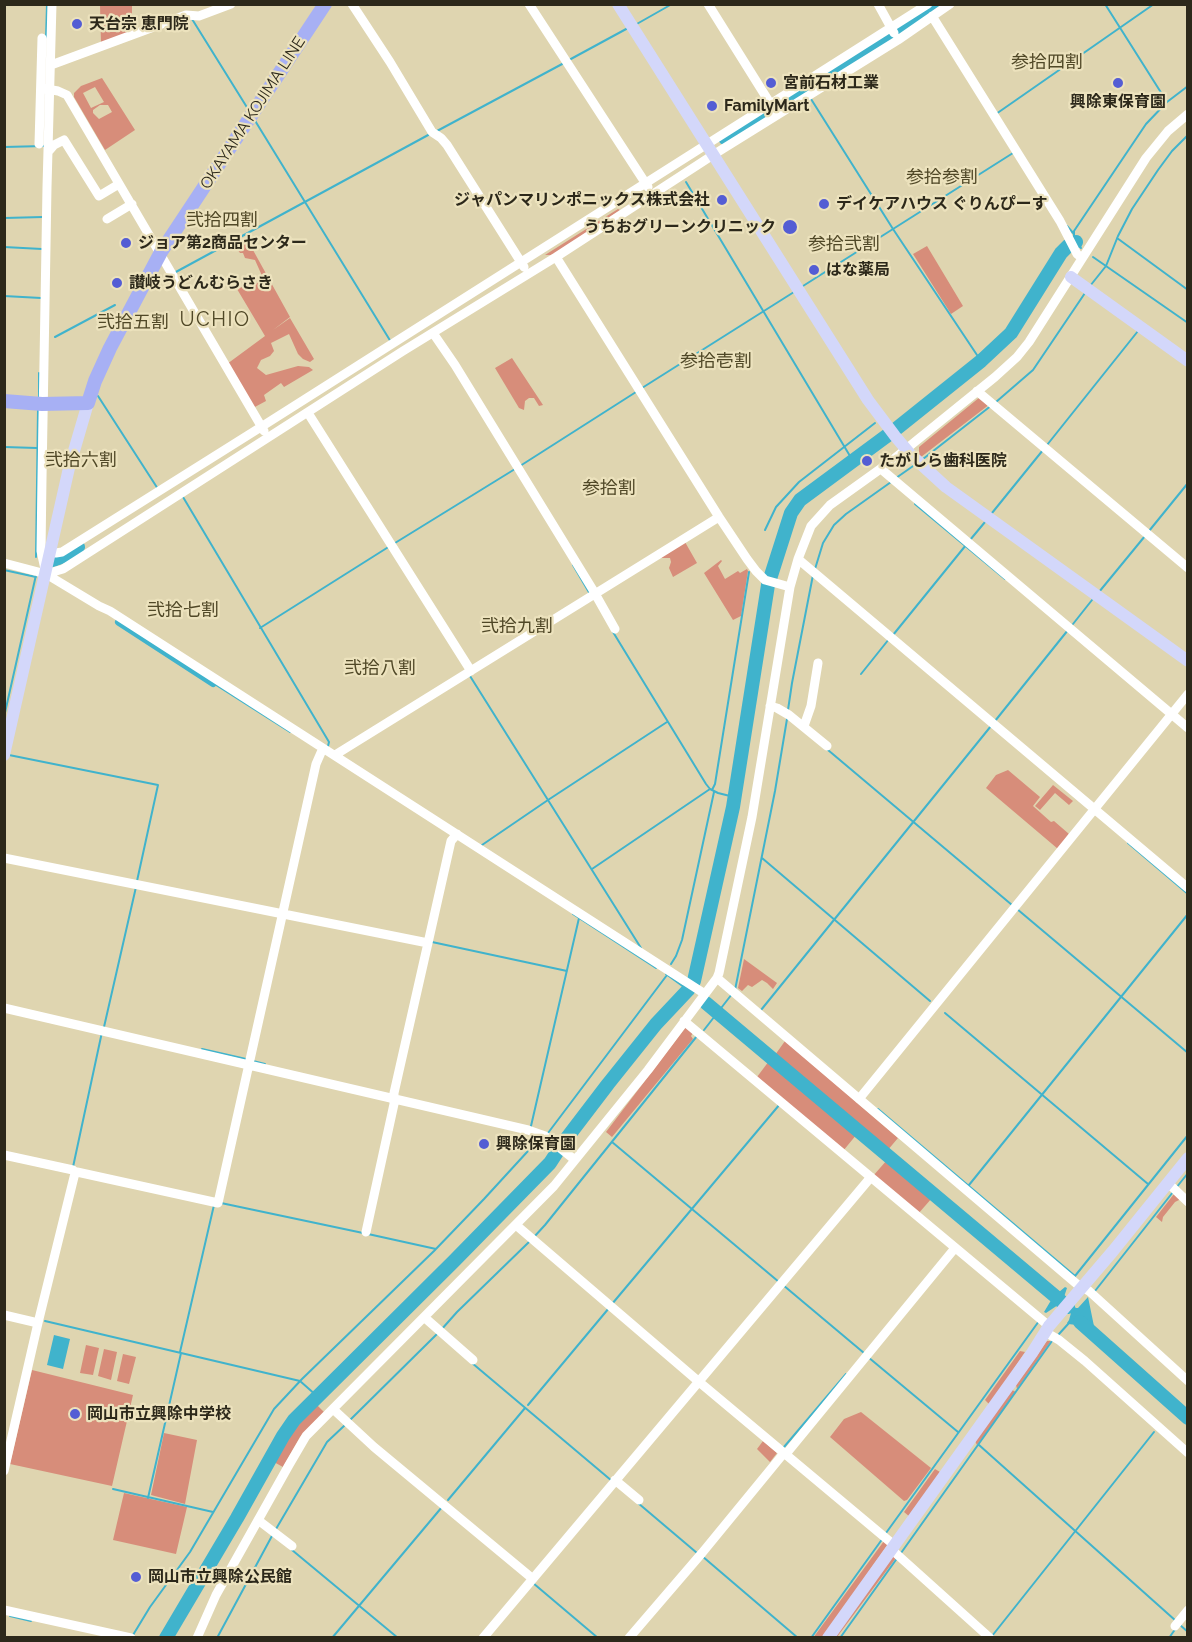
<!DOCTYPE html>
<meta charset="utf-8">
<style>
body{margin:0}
#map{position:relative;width:1192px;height:1642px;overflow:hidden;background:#dfd5b0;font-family:Raleway,sans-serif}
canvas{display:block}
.frame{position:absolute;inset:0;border:6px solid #2c281a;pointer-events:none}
</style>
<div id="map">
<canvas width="1192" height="1642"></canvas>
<div class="frame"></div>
</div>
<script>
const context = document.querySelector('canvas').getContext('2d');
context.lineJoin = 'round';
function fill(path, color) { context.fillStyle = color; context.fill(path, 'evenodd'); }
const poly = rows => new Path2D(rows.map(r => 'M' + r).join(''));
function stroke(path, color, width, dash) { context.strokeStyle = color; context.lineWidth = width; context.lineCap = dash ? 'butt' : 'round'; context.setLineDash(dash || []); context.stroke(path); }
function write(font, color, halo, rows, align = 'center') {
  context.font = font + ' Raleway,"Noto Sans JP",sans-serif'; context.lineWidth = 4.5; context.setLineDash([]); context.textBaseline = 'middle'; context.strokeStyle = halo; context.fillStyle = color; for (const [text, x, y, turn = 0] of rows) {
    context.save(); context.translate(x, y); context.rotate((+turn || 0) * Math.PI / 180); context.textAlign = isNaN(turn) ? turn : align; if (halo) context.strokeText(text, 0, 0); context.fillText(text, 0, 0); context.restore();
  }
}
const green = poly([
 [100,5,132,5,132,32,101,44],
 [102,78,135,130,105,150,74,97,74,93,81,86],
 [95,87,104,102,91,108,83,93],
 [100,105,108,105,112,112,99,119,93,113,93,110],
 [618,209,620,210,565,248,551,255,545,255],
 [248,241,290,317,273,330,290,318,314,359,310,362,303,359,298,354,289,334,271,343,274,351,270,356,261,360,257,368,266,375,298,366,309,367,313,370,284,387,281,383,264,395,266,401,253,408,227,364,265,336,237,289,254,282,257,283,263,278,255,260,245,258,243,253,240,253,236,247],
 [927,246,963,306,951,314,913,254],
 [512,358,543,405,539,406,534,398,529,398,525,401,524,410,519,408,495,368],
 [980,397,990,404,921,457,919,456,919,447],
 [685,542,697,563,673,577,669,568,671,562,670,558,662,558,661,557],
 [721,560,722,561,718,566,725,579,738,571,740,573,747,569,748,571,741,616,733,620,704,573],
 [1008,770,1040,797,1033,806,1051,822,1054,821,1069,834,1058,849,986,788,996,775],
 [1053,785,1073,801,1069,805,1055,793,1040,810,1035,806],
 [744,959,777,983,773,989,767,983,762,980,752,987,748,985,742,991,738,988],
 [686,1027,693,1033,691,1036,693,1039,612,1137,606,1132],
 [785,1041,898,1138,887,1151,775,1055],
 [769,1061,857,1134,843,1151,757,1077],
 [887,1160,932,1198,918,1214,873,1176],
 [1174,1194,1181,1199,1175,1202,1163,1217,1162,1222,1156,1217],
 [1047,1341,1051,1341,1017,1389,1016,1385],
 [86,1345,99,1348,93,1375,80,1373],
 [104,1349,117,1352,111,1380,98,1376],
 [1020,1351,1025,1352,990,1405,985,1400],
 [123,1354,136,1357,129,1384,117,1381],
 [32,1370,133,1395,112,1486,10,1464],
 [1012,1390,1016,1392,977,1445,975,1441],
 [315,1403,324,1412,300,1437,283,1467,272,1461,288,1434],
 [861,1412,931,1468,907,1500,904,1501,830,1437,844,1419],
 [164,1433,197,1440,185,1504,151,1495],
 [763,1441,777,1453,770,1462,757,1449],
 [935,1469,940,1472,910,1517,904,1512],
 [124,1493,187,1507,176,1554,113,1540],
 [884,1541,888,1544,823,1637,813,1638],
 [892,1556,896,1558,837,1637,832,1638]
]);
const water = poly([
 [1065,1287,1067,1288,1064,1297,1076,1308,1078,1308,1088,1297,1095,1331,1091,1336,1077,1325,1068,1324,1067,1323,1069,1320,1071,1313,1058,1305,1046,1313,1044,1312,1056,1292,1059,1292],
 [54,1335,70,1339,63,1369,47,1365]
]);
const stream = poly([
 [1105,4,1167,102],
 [930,9,931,11],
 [192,19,248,109],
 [635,25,672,4],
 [46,38,47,4],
 [569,60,628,28],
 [804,88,805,90],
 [811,99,893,229,981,361],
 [996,114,1154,4],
 [254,119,391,342],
 [437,131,564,63],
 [4,147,44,146],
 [686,182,853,461],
 [4,218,43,217],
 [1067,226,1074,234],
 [1117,238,1188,290],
 [4,247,42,249],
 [1081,248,1074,237,1074,231,1146,124,1167,102,1188,86],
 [1093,257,1188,323],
 [174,273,430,134],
 [803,286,1013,153],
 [1090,286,1106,266,1118,236,1132,209,1158,170,1172,151,1188,135],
 [4,296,41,298],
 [55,337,115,305],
 [642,388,794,292],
 [98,396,158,489],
 [39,398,39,373],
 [996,402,1033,370,1085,293],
 [1047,445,1138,331],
 [4,447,37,448],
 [923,459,992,405],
 [520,466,636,392],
 [896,478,916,464],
 [183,497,329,742,328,746],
 [915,504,1005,579],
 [992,513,1043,450],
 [765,530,776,507,799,482,875,423],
 [1149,531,1188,483],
 [970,540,985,522],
 [395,543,515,469],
 [36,557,38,409],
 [573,565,590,594],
 [815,569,823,543,834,525,846,514,891,482],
 [4,570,36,577],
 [1099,592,1145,536],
 [1073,624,1092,600],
 [260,628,390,546],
 [613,632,706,784,710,789,718,793,734,797],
 [893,635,966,545],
 [861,674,889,639],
 [470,676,641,948],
 [213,683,290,732],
 [788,710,792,683,813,575],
 [4,717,36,575],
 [995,721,1068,630],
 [828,750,1012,905],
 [9,755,158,785,137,881],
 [712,790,715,784,749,572],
 [1128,843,1188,894],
 [482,845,548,800,667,722],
 [762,858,930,1001],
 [592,869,710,789],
 [1017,909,1188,1053],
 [573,914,656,968],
 [432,942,567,971],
 [671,964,676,956,682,940,714,792],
 [666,974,688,990],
 [735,990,775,791,787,719],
 [761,1010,991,726],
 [945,1013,1148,1184],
 [104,1027,136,887],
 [704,1030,732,994],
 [202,1049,246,1059],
 [253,1061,265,1064],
 [878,1109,1075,1276],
 [531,1126,579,918],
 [548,1133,667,975],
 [553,1136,563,1143],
 [612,1142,779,1282],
 [73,1167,102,1032],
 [969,1185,1188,914],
 [1176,1188,1188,1173],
 [221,1203,363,1233,363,1231],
 [368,1234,436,1249],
 [534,1237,545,1225,697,1036],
 [1075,1276,1188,1135],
 [783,1285,864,1353],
 [1095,1291,1173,1192],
 [612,1304,780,1104],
 [45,1321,300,1381,317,1396],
 [441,1330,457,1312,530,1241],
 [1059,1334,1069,1323],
 [180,1352,214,1205],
 [868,1357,958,1432],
 [472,1363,612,1481],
 [528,1405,609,1308],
 [349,1421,437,1334],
 [979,1445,1176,1621],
 [784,1447,846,1374],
 [113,1489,213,1512],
 [148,1498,181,1353],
 [448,1500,525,1408],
 [638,1503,697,1553],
 [276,1529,327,1442,345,1425],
 [886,1533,1039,1321],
 [292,1550,398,1638],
 [901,1553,1052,1341],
 [702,1556,798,1638],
 [533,1583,598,1638],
 [10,1616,31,1621],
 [1180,1625,1188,1632],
 [133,1635,150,1607,190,1552,274,1409,302,1379,434,1251,484,1199,539,1139],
 [992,1636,1154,1432],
 [217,1638,273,1534],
 [332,1638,442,1507],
 [811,1638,883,1538],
 [840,1638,898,1557],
 [1169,1638,1176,1628]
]);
const canal = poly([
 [119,622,213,683]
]);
const river = poly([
 [725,138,937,4],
 [53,560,64,556,78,547],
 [706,1003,1068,1307],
 [1080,1322,1188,1418],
 [166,1638,237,1518,283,1436,294,1420,454,1261,550,1163,563,1143,608,1084,656,1024,688,990,694,981,733,807,768,585,791,513,800,500,896,429,981,361,1011,333,1061,253,1068,246,1076,242]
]);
const street = poly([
 [352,4,390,62,432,132,441,138,447,145,524,267],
 [529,4,648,187],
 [708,4,773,108],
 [878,4,894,33],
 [932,16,1060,221,1077,254,1082,258],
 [51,65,186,15,199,16,231,4],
 [41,88,58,91,67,95,264,431],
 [39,144,42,38],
 [48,152,54,145,64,140,99,196,119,184],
 [107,219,132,204],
 [556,257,719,517,747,559,756,571,765,580,790,587],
 [433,333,455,365,593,590,615,629],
 [977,391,1188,568],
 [308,413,471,671],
 [881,469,1188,728],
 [56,553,62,552,261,427,928,4],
 [798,559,1188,888],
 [4,563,46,574,99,606,110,611,705,994],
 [45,569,41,551,42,478,47,187,52,4],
 [46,574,63,569,403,351,556,257,713,155,898,40,950,4],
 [770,706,777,708,789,715,827,746],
 [804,726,811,706,818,663],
 [335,755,719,517],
 [4,858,428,943],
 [717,978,1078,1285,1089,1291,1188,1381],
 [4,1008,528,1130,545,1136,575,1160],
 [684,1021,1049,1326],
 [859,1099,1188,694],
 [4,1155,73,1170,75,1173,77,1172,218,1203,316,764,323,748],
 [1168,1183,1188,1202],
 [516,1225,698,1381,894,1545],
 [366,1232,394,1104,394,1093,428,943,451,841,457,834],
 [4,1315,38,1323,75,1173],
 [424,1317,473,1360],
 [1045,1332,1059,1340,1085,1361,1188,1453],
 [333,1409,374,1447,533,1579],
 [786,1454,955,1248],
 [4,1471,38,1323],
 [615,1480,639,1500],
 [258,1520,292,1546],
 [891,1549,990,1638],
 [4,1610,131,1638],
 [1175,1626,1188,1610],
 [197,1638,216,1595,289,1465,306,1436,554,1186,648,1070,717,978,719,973,752,817,790,587,798,559,811,526,830,505,890,462,995,377,1017,357,1029,342,1146,158,1168,131,1188,114],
 [483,1638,871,1177],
 [629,1638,702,1553,784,1453]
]);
const secondary = poly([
 [618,4,868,400,895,436,911,455,946,487,1188,661],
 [1071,277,1188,361],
 [4,755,69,468,88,403],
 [828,1638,1032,1353,1049,1326,1113,1251,1188,1158]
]);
const primary = poly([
 [4,401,42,404,88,403,95,381,110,348,161,252,325,4]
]);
const markers = [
 [77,24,6,"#545dd4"],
 [771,83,6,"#545dd4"],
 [1118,83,6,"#545dd4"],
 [712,106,6,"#545dd4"],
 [722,200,6,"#545dd4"],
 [824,204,6,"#545dd4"],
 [790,227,8,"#545dd4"],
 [126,243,6,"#545dd4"],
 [814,270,6,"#545dd4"],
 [117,283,6,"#545dd4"],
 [867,461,6,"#545dd4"],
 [484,1144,6,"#545dd4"],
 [75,1414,6,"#545dd4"],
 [136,1577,6,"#545dd4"]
];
const poiNames = [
 ["天台宗 恵門院",89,24],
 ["宮前石材工業",783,83],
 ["興除東保育園",1118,102,"center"],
 ["FamilyMart",724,106],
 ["ジャパンマリンポニックス株式会社",710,200,"right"],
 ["デイケアハウス ぐりんぴーす",836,204],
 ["うちおグリーンクリニック",776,227,"right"],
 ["ジョア第2商品センター",138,243],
 ["はな薬局",826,270],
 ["讃岐うどんむらさき",129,283],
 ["たがしら歯科医院",879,461],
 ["興除保育園",496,1144],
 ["岡山市立興除中学校",87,1414],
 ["岡山市立興除公民館",148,1577]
];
const streetNames = [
 ["OKAYAMA KOJIMA LINE",253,113,-57]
];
const neighbourhoodNames = [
 ["参拾四割",1047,63],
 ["参拾参割",942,178],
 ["弐拾四割",222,221],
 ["参拾弐割",844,245],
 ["弐拾五割",133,323],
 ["参拾壱割",716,362],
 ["弐拾六割",81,461],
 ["参拾割",609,489],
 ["弐拾七割",183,611],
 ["弐拾九割",517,627],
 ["弐拾八割",380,669]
];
const quarterNames = [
 ["UCHIO",215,320]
];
fill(green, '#d78d7a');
fill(water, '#40b3cc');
stroke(stream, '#40b3cc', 2);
stroke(canal, '#40b3cc', 8);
stroke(river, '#40b3cc', 14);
stroke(street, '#fff', 9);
stroke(secondary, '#d3d7fa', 12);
stroke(primary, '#a7b0f4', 14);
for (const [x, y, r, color] of markers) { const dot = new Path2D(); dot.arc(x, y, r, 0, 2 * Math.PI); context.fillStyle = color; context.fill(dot); stroke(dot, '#ece2bd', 2); }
write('bold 16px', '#2c281a', '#ece2bd', poiNames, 'left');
write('16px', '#2c281a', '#ece2bd', streetNames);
write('18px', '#504827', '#ece2bd', neighbourhoodNames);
context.letterSpacing = '1.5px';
write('20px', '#504827', '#ece2bd', quarterNames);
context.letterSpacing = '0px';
</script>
